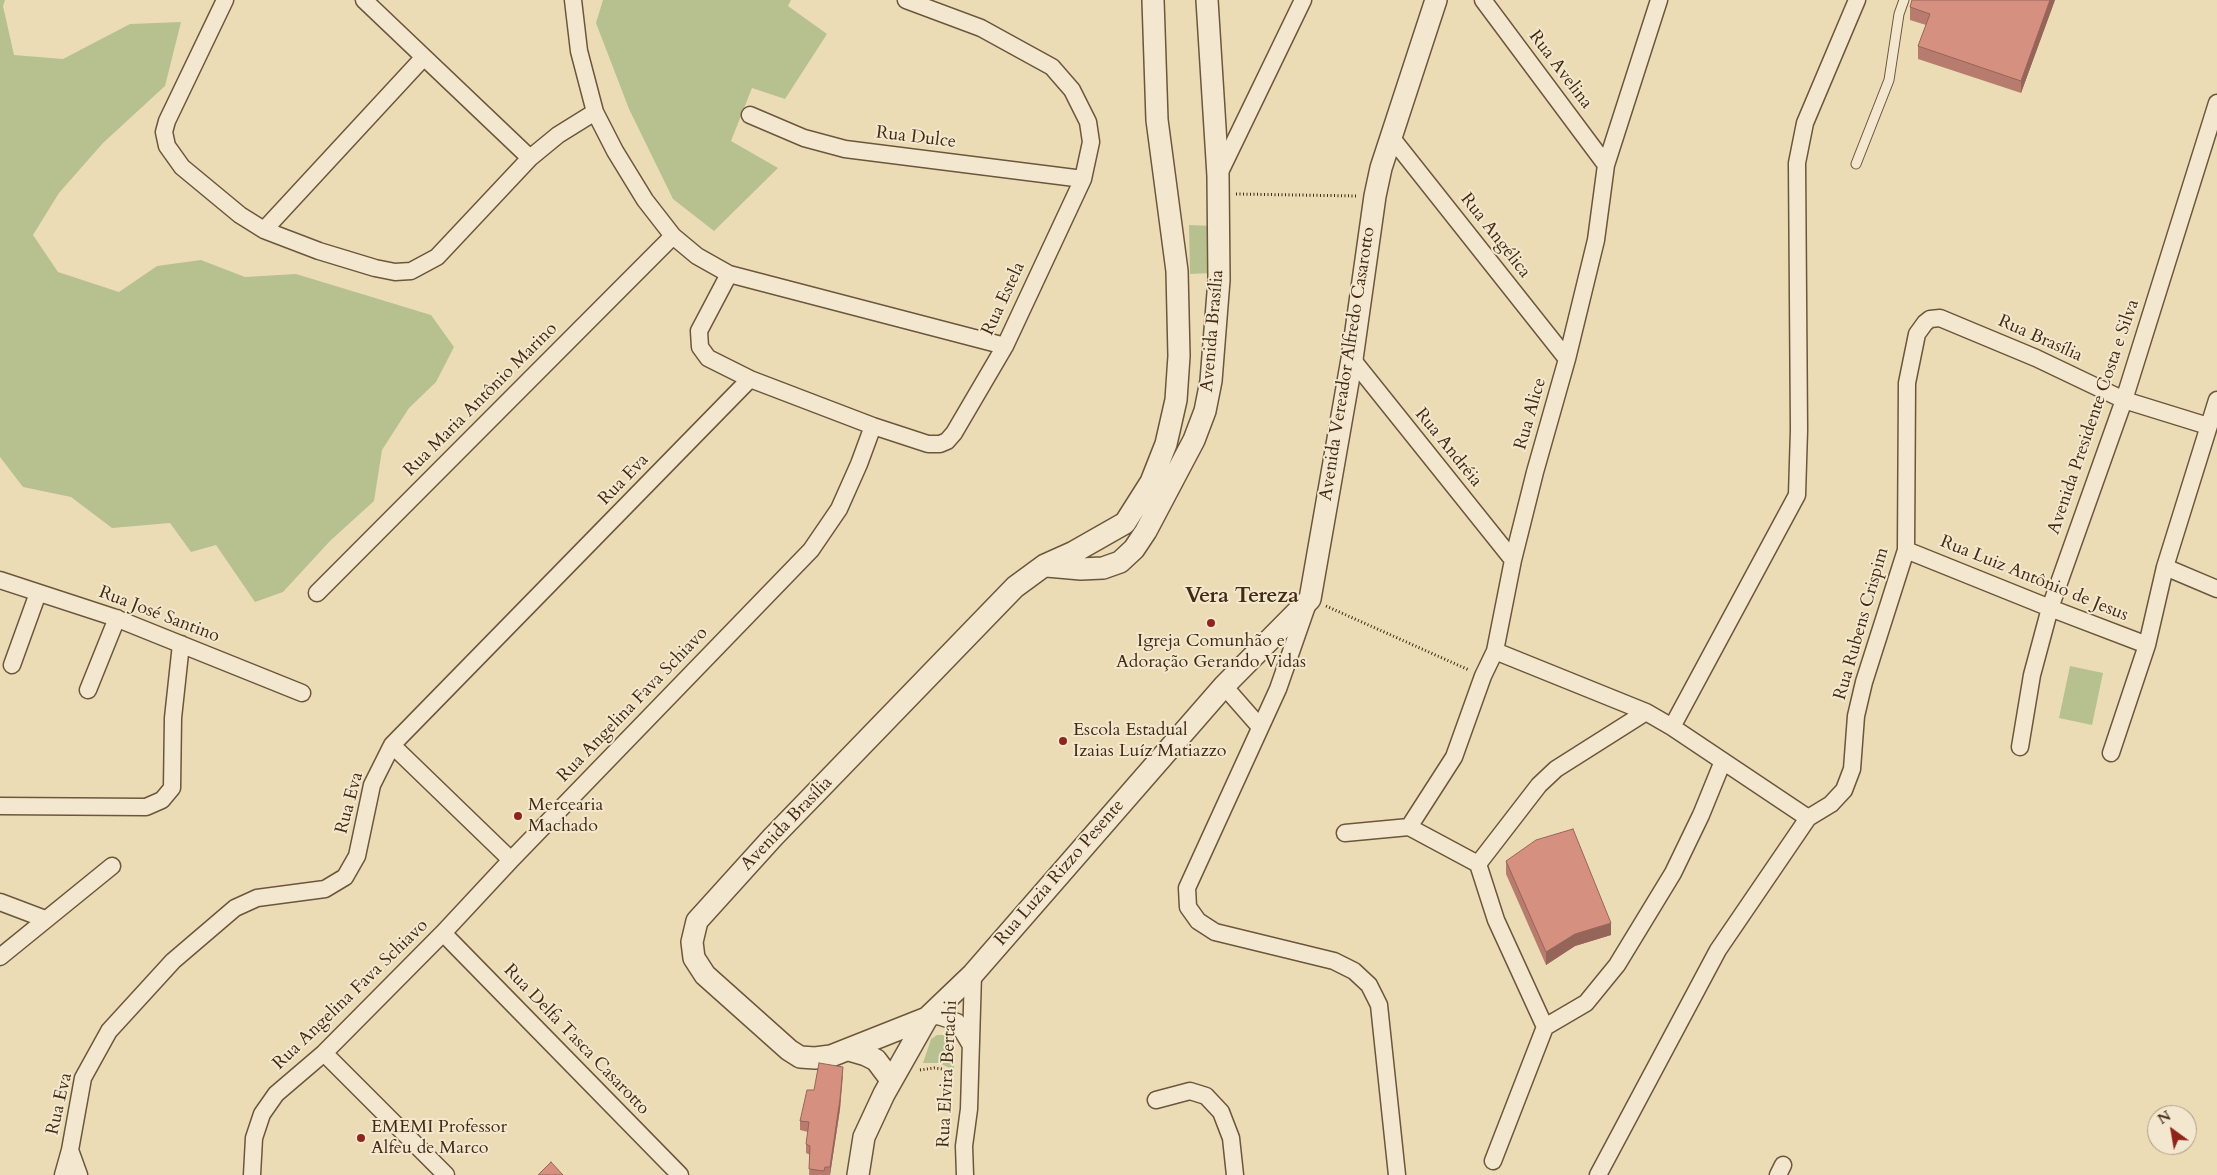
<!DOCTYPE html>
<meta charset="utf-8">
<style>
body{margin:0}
#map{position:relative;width:2217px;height:1175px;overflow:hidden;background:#ecdcb5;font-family:Cardo,serif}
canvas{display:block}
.north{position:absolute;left:2147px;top:1105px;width:50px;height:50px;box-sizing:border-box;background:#f3e8cf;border:1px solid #ac9c84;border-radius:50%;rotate:328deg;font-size:14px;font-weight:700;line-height:20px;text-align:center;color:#422a13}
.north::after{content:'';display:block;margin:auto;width:18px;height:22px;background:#8f2418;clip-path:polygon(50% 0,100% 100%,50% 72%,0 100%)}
</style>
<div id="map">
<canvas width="2217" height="1175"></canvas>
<div class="north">N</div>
</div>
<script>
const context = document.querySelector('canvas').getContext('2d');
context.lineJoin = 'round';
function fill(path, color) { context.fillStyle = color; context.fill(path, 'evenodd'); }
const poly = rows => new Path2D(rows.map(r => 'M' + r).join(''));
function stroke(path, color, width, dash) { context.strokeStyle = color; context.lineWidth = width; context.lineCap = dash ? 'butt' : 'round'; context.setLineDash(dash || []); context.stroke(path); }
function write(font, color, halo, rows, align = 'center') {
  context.font = font + ' Cardo,serif'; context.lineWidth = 4; context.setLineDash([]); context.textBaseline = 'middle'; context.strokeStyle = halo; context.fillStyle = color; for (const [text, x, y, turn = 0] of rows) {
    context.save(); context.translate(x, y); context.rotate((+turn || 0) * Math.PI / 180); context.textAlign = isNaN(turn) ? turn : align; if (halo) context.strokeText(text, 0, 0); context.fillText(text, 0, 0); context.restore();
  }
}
const green = poly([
 [0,0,5,0,3,6,14,55,63,59,130,24,181,22,165,86,103,143,59,193,33,235,58,272,119,292,157,266,201,260,245,277,296,274,431,315,454,347,436,382,409,408,382,450,374,501,330,541,283,592,255,602,216,545,191,552,170,523,112,528,71,497,23,487,0,457],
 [603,0,791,0,788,6,827,34,785,99,752,88,731,141,778,168,714,231,673,199,629,109,596,23],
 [1189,225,1212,226,1212,273,1190,274],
 [2070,666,2103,673,2092,725,2059,718],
 [937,1035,948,1035,952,1038,954,1070,939,1063,923,1063,931,1039]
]);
const path = poly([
 [1236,194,1358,196],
 [1326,606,1469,670],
 [920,1070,934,1068,943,1069,952,1076]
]);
const service = poly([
 [1856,164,1889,80,1899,14,1904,0]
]);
const minor = poly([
 [225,0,167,121,164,132,167,146,182,167,240,215,264,230,319,251,375,268,395,272,411,271,437,257,530,158,558,135,595,112],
 [364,0,530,158],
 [573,0,579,51,595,112,615,151,645,200,673,236,697,256,729,274,1005,346],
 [1483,0,1606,165],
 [750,115,804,138,845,149,1083,179],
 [1391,137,1567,359],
 [1218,176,1303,0],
 [264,230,424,57],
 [729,274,699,331,700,347,708,358,750,379,873,426,928,444,940,444,947,441,954,433,1005,346,1083,179,1091,142,1088,122,1072,90,1052,67,981,28,906,0],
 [1352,359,1513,560],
 [1906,550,2050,608,2147,645],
 [2165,567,2217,589],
 [0,580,113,617,302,693],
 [317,593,673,236],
 [1308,603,1278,689,1187,888,1188,907,1198,921,1215,932,1334,961,1354,971,1369,985,1379,1005,1397,1175],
 [1495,651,1646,712,1672,727,1808,818],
 [12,665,38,593],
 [1224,686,1260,727],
 [88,690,117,618],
 [1672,727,1797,495,1799,430,1797,163,1805,123,1857,0],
 [392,745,511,860],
 [2020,747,2032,675,2050,608,2124,400,2217,103],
 [2111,753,2147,645,2165,567,2217,400],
 [0,806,146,807,162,800,172,788,173,718,181,644],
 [1409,827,1454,757,1483,676,1495,651,1513,560,1535,472,1567,359,1596,240,1606,165,1659,0],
 [1409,827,1478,864],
 [1345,833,1409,827],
 [0,902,45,919],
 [443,933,680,1175],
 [0,957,112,866],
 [927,1018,938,1016,957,1022,970,1044],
 [1545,1027,1586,1003,1617,965,1673,873,1701,815,1723,761],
 [324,1053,446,1175],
 [1156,1100,1190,1091,1206,1096,1221,1112,1231,1138,1235,1175],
 [1493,1161,1545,1027,1496,920,1478,864,1539,785,1556,769,1646,712],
 [63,1175,70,1150],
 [79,1175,70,1150,83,1078,109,1031,173,961,235,908,257,898,325,889,345,877,357,856,372,785,392,745,750,379],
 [252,1175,254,1138,262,1114,276,1094,324,1053,443,933,511,860,811,550,839,509,859,464,873,426],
 [965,1175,964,1146,969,1109,973,974],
 [1598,1175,1718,950,1808,818,1831,804,1844,790,1852,769,1856,716,1864,682,1906,550,1907,383,1917,334,1925,323,1930,319,1940,318,2036,358,2124,400,2208,426],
 [1778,1175,1783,1165]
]);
const tertiary = poly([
 [1047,566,1081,569,1103,568,1120,562,1134,549,1146,531,1194,440,1205,411,1211,381,1219,280,1218,176,1207,0],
 [927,1018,831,1056,815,1058,800,1057,789,1050,705,975,694,958,692,942,697,921,773,837,1015,587,1045,565,1074,552,1125,523,1151,482,1166,444,1176,400,1179,356,1177,271,1157,120,1153,0],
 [849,1050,866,1055,876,1060,891,1080],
 [858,1175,864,1137,884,1094,927,1018,973,974,1224,686,1310,599,1352,359,1375,196,1381,168,1436,0]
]);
const wall = poly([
 [2055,0,2021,93,1918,59,1918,46,1926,25,1910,20,1910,7],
 [1506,861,1611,935,1575,946,1546,965,1506,874],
 [843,1076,840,1109,830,1175,809,1175,810,1155,806,1153,806,1144,808,1132,800,1130,800,1121,814,1090]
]);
const shadedWall = poly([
 [2050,0,2055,0,2021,93,2021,81],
 [1611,923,1611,935,1575,946,1546,965,1546,952,1575,934],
 [843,1067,840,1109,830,1175,830,1167]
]);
const building = poly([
 [1912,0,2050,0,2021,81,1918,46,1930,14,1910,7,1912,0],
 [1573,829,1611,923,1575,934,1546,952,1506,861,1536,840,1573,829],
 [819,1063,843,1067,840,1099,830,1167,825,1167,824,1171,809,1169,810,1146,806,1144,809,1122,800,1121,807,1090,814,1090,819,1063],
 [551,1162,563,1175,538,1175,551,1162]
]);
const markers = [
 [1211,623,5,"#8f2418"],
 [1063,741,5,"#8f2418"],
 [518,816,5,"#8f2418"],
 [361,1138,5,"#8f2418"]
];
const streetNames = [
 ["Rua Avelina",1560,70,53],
 ["Rua Dulce",916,138,7],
 ["Rua Angélica",1495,236,52],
 ["Rua Estela",1004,299,-65],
 ["Avenida Brasília",1213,331,-85],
 ["Rua Brasília",2040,339,24],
 ["Avenida Vereador Alfredo Casarotto",1348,364,-81],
 ["Rua Maria Antônio Marino",481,400,-45],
 ["Rua Alice",1531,414,-74],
 ["Avenida Presidente Costa e Silva",2094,417,-71],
 ["Rua Andréia",1448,448,51],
 ["Rua Eva",624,480,-46],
 ["Rua Luiz Antônio de Jesus",2034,579,22],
 ["Rua José Santino",159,615,21],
 ["Rua Rubens Crispim",1862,624,-74],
 ["Rua Angelina Fava Schiavo",633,705,-46],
 ["Rua Eva",350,803,-75],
 ["Avenida Brasília",787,824,-46],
 ["Rua Luzia Rizzo Pesente",1060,873,-49],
 ["Rua Angelina Fava Schiavo",351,995,-44],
 ["Rua Delfa Tasca Casarotto",576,1040,46],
 ["Rua Elvira Bertachi",948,1074,-87],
 ["Rua Eva",60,1104,-77]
];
const poiNames = [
 ["Igreja Comunhão e",1211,642,"center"],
 ["Adoração Gerando Vidas",1211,663,"center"],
 ["Escola Estadual",1073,731],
 ["Izaias Luíz Matiazzo",1073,752],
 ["Mercearia",528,806],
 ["Machado",528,827],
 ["EMEMI Professor",371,1128],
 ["Alfeu de Marco",371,1149]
];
const districtNames = [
 ["Vera Tereza",1242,597]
];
fill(green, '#b6c18f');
stroke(service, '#6c563c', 11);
stroke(minor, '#6c563c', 19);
stroke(tertiary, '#6c563c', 24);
stroke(path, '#422a13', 3, [1, 2.5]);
stroke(service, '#f3e8cf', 9);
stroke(minor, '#f3e8cf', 16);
stroke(tertiary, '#f3e8cf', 21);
fill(wall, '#b87c6e');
fill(shadedWall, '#96655a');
fill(building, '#d69080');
stroke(building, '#96655a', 1);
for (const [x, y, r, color] of markers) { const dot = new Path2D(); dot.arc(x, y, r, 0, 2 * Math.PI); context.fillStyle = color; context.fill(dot); stroke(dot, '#f3e8cf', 2); }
write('18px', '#422a13', '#f3e8cf', streetNames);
write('18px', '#422a13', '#f3e8cf', poiNames, 'left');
write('bold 22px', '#422a13', '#f3e8cf', districtNames);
</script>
